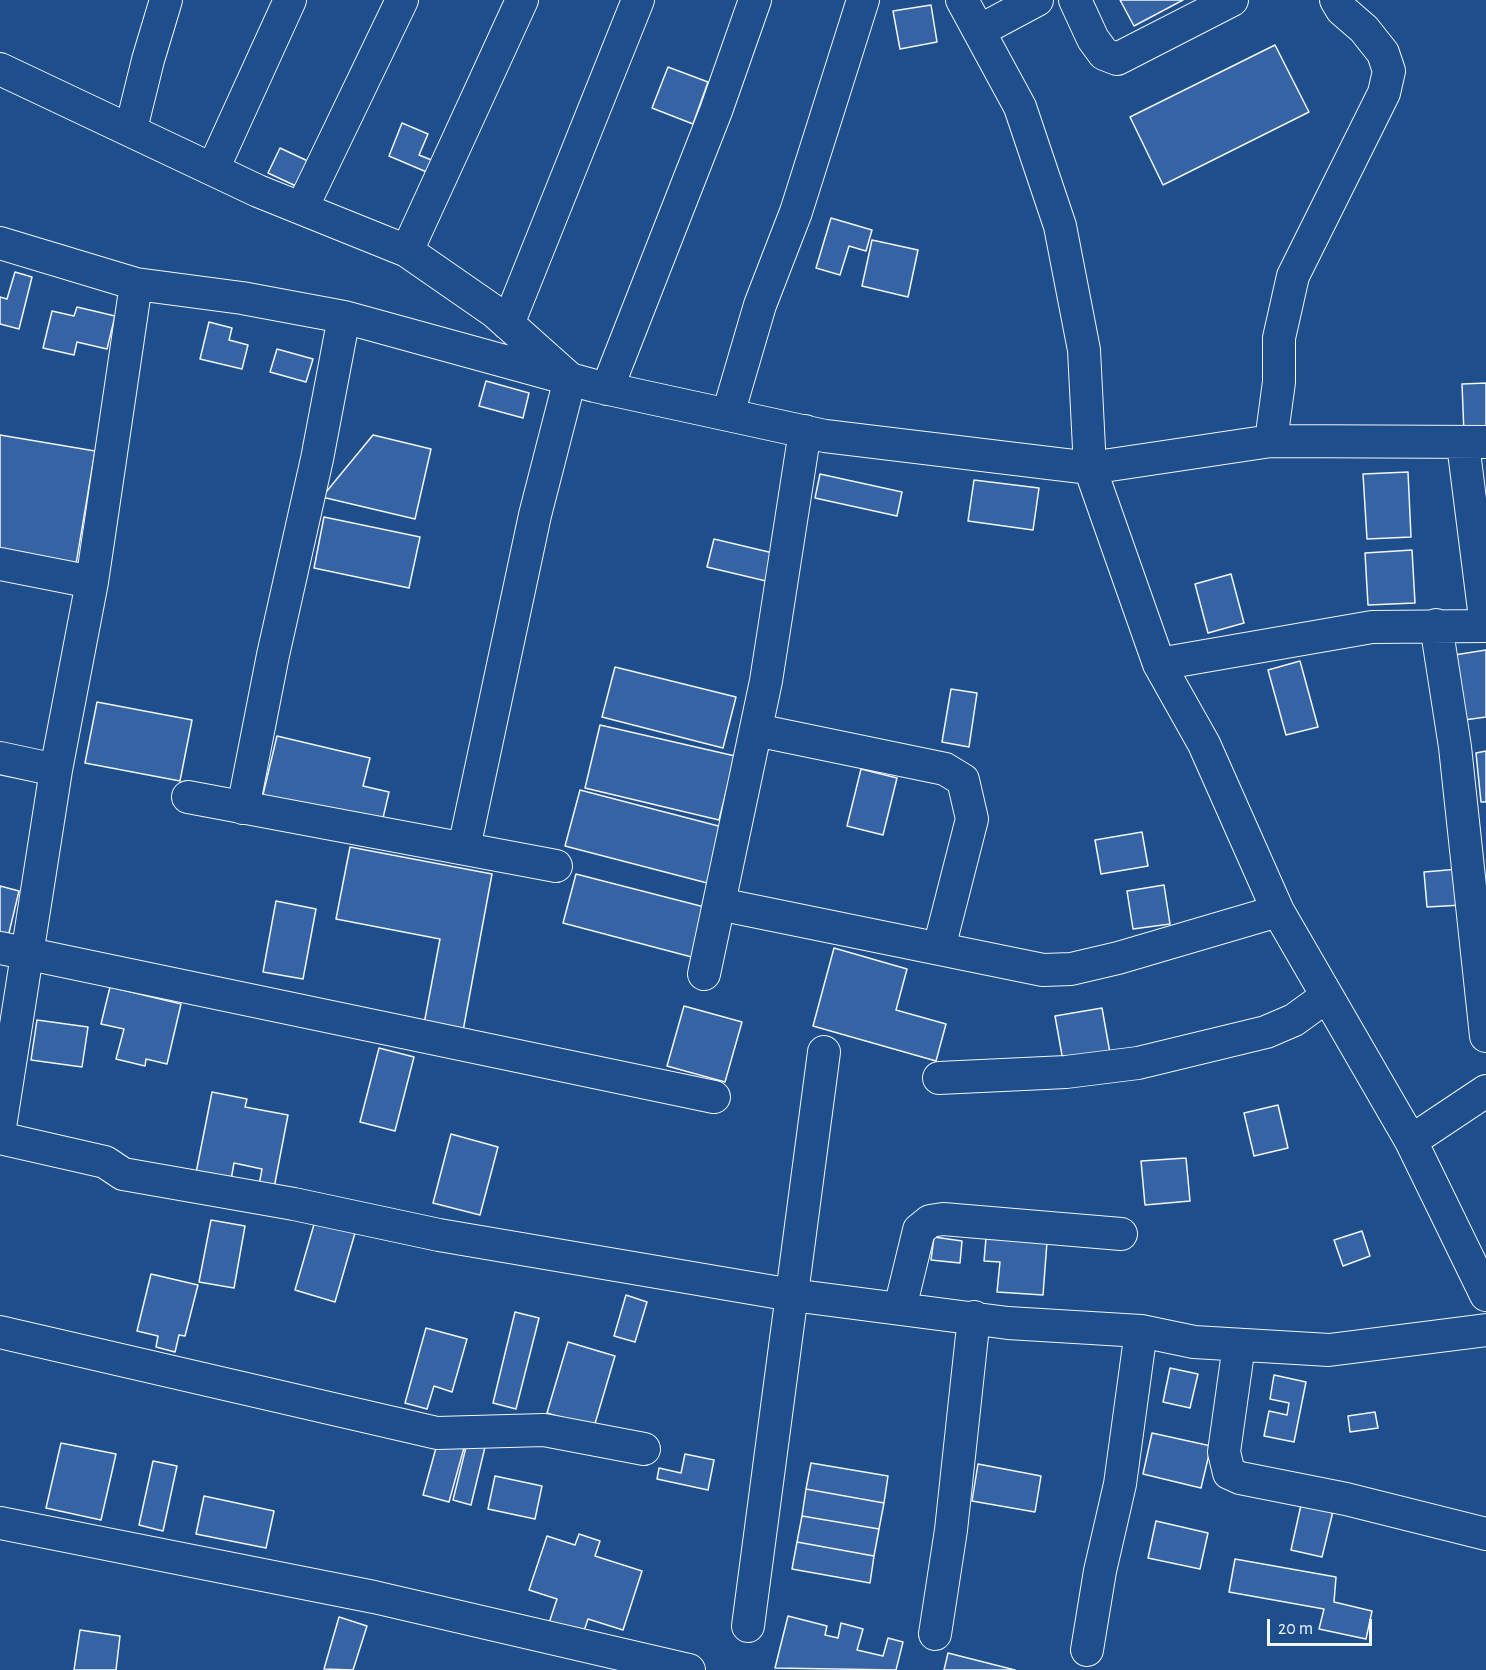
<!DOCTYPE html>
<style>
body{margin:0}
#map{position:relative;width:1486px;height:1670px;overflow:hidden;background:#1f4e8c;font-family:"Alegreya Sans",sans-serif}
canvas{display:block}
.scale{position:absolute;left:1267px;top:1619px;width:105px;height:27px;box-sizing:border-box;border:3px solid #f2f6ff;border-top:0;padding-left:8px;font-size:18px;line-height:21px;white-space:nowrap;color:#f2f6ff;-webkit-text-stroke:4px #1f4e8c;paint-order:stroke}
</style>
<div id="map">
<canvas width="1486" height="1670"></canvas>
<div class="scale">20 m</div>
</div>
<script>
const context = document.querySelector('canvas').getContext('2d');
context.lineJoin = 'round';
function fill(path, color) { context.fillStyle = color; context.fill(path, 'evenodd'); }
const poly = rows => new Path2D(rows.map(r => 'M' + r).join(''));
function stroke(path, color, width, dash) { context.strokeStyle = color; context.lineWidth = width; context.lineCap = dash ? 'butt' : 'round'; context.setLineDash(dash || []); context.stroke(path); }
const building = poly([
 [1120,0,1183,0,1134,26,1120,0],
 [931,5,937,42,900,49,893,11,931,5],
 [1275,45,1309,112,1163,185,1130,117,1275,45],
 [668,67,708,82,693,124,652,108,668,67],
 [402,123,428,134,419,155,434,161,429,173,389,156,402,123],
 [280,148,310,162,298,187,268,173,280,148],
 [831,218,872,230,866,251,849,246,840,275,816,268,831,218],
 [872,240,918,250,908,297,862,286,872,240],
 [15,272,32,277,19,329,0,324,0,297,7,299,15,272],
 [77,307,115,316,107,349,77,342,74,355,43,348,52,311,74,316,77,307],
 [209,322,232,328,229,340,248,345,242,369,200,359,209,322],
 [277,349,313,359,306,382,270,372,277,349],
 [486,381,529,393,523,418,479,406,486,381],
 [1486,383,1486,433,1464,434,1462,384,1486,383],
 [0,435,95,451,75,570,0,558,0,435],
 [373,435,431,449,415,519,322,497,373,435],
 [1408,472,1411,537,1367,539,1363,474,1408,472],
 [820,474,902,492,897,516,815,498,820,474],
 [974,480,1039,488,1033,530,968,521,974,480],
 [324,517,420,537,409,588,314,568,324,517],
 [714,539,773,553,766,581,707,567,714,539],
 [1412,550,1415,603,1368,605,1365,553,1412,550],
 [1231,574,1244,623,1208,633,1195,584,1231,574],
 [1486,650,1486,717,1457,721,1448,656,1486,650],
 [1300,661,1318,727,1286,735,1268,670,1300,661],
 [615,667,736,697,723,748,602,717,615,667],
 [951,689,977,693,969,747,942,742,951,689],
 [97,702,192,720,180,781,85,763,97,702],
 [600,725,735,756,719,820,585,788,600,725],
 [277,736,370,758,363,786,389,792,380,831,261,803,277,736],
 [1486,751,1486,802,1481,802,1476,753,1486,751],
 [861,769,897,778,883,835,847,826,861,769],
 [580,790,726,828,711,884,565,846,580,790],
 [1142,832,1148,866,1101,874,1095,840,1142,832],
 [350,847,492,874,463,1031,424,1024,440,939,336,919,350,847],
 [1459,869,1462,905,1427,907,1424,872,1459,869],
 [576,874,716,910,703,960,563,923,576,874],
 [1164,885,1170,924,1133,929,1127,891,1164,885],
 [0,886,19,891,8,937,0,935,0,886],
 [276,901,316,909,303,979,263,972,276,901],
 [834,948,907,969,896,1010,946,1024,936,1061,813,1026,834,948],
 [110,987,181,1004,167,1064,146,1059,145,1066,116,1059,124,1029,101,1024,110,987],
 [684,1006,742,1022,725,1082,667,1066,684,1006],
 [1102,1008,1110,1053,1063,1061,1055,1016,1102,1008],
 [37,1020,88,1027,82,1067,31,1060,37,1020],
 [379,1048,414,1057,395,1131,360,1122,379,1048],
 [212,1092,247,1099,245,1107,288,1115,274,1188,259,1185,262,1169,234,1163,231,1180,196,1173,212,1092],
 [1278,1105,1288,1148,1254,1156,1244,1113,1278,1105],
 [451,1134,498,1147,480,1215,433,1203,451,1134],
 [1186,1158,1190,1201,1145,1205,1141,1161,1186,1158],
 [211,1220,245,1226,234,1288,199,1282,211,1220],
 [315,1221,355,1233,335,1302,295,1290,315,1221],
 [1362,1231,1370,1256,1343,1266,1334,1240,1362,1231],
 [934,1237,962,1241,960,1263,931,1260,934,1237],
 [986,1238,1047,1242,1043,1295,997,1292,1000,1262,984,1261,986,1238],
 [151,1274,198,1285,185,1336,179,1335,175,1352,156,1347,158,1336,137,1331,151,1274],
 [626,1295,647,1302,635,1342,614,1336,626,1295],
 [515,1312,539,1318,516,1409,493,1403,515,1312],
 [426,1328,467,1339,452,1392,434,1386,427,1409,405,1403,426,1328],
 [568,1342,615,1356,594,1427,547,1413,568,1342],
 [1170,1368,1198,1374,1190,1408,1163,1402,1170,1368],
 [1274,1375,1306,1382,1294,1442,1264,1436,1269,1411,1287,1415,1289,1403,1270,1399,1274,1375],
 [1375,1412,1378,1428,1350,1432,1348,1416,1375,1412],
 [1152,1433,1211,1446,1201,1488,1143,1474,1152,1433],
 [439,1437,465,1444,449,1502,423,1495,439,1437],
 [61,1443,116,1454,101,1520,46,1508,61,1443],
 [467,1443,485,1447,471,1505,453,1500,467,1443],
 [685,1454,714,1460,708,1490,657,1479,659,1468,681,1473,685,1454],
 [153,1461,177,1466,163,1531,139,1525,153,1461],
 [811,1463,888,1476,884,1503,806,1489,811,1463],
 [978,1464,1041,1476,1035,1512,972,1501,978,1464],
 [495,1476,542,1486,535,1519,488,1509,495,1476],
 [806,1489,884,1503,879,1529,802,1516,806,1489],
 [204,1496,274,1511,266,1548,196,1534,204,1496],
 [1303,1496,1335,1503,1322,1557,1291,1550,1303,1496],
 [802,1516,879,1529,874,1556,797,1542,802,1516],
 [1156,1521,1208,1533,1200,1569,1148,1558,1156,1521],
 [579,1534,600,1541,595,1556,642,1571,623,1630,588,1619,583,1634,549,1623,557,1599,529,1590,547,1536,575,1545,579,1534],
 [797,1542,874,1556,870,1583,792,1569,797,1542],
 [1235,1559,1336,1577,1334,1602,1372,1611,1366,1639,1319,1629,1324,1609,1229,1592,1235,1559],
 [788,1616,827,1626,825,1635,838,1638,841,1623,863,1629,857,1650,883,1656,888,1638,903,1642,896,1670,775,1668,788,1616],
 [339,1617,367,1626,353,1670,324,1669,339,1617],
 [80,1630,120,1636,116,1670,74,1670,80,1630],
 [948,1653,1015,1670,944,1670,948,1653]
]);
const minor = poly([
 [962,0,1020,107,1060,226,1084,350,1090,468,1159,664,1204,744,1278,911,1411,1141,1486,1295],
 [1075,0,1093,39,1104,54,1117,59,1232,0],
 [979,31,1037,0],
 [0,69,258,191,407,251,495,312,570,379,535,515,464,848],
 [131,129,148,60,166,0],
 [213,169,290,0],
 [302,208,402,0],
 [0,243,136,284,242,298,344,317,595,386,825,436,1090,468,1271,441,1486,442],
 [407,251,522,0],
 [508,324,638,0],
 [607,389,716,111,755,0],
 [728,414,760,305,796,212,863,0],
 [1271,441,1279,382,1279,338,1293,276,1384,93,1389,71,1383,53,1364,29,1342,10,1336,0],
 [1463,444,1486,626],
 [0,564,92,582],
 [1436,625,1455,747,1486,1036],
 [1159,664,1372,627,1486,626],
 [756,730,945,769,963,780,972,819,939,948],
 [0,758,56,770],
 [188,797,556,866],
 [243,808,273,655,317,459,344,317],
 [719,904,1043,970,1071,969,1118,958,1278,911],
 [0,948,714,1097],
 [704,974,766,681,805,431],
 [939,1078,1066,1072,1138,1063,1266,1032,1294,1020,1327,996],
 [0,1127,56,770,92,582,136,284],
 [0,1138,105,1162,123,1174,294,1204,439,1235,792,1295,1008,1323,1141,1331,1194,1342,1329,1350,1486,1330],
 [1411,1141,1486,1091],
 [900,1308,919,1230,930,1221,943,1219,1121,1234],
 [0,1332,437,1433,544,1430,644,1449],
 [1239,1345,1224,1452,1229,1473,1240,1478,1346,1499,1486,1534],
 [0,1523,374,1597,689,1670],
 [748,1626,824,1052],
 [935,1634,951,1530,974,1317],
 [1087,1650,1100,1571,1120,1484,1141,1331]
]);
fill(building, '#3563a3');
stroke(building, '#f2f6ff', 1.5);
stroke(minor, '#f2f6ff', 34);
stroke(minor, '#1f4e8c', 32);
</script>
